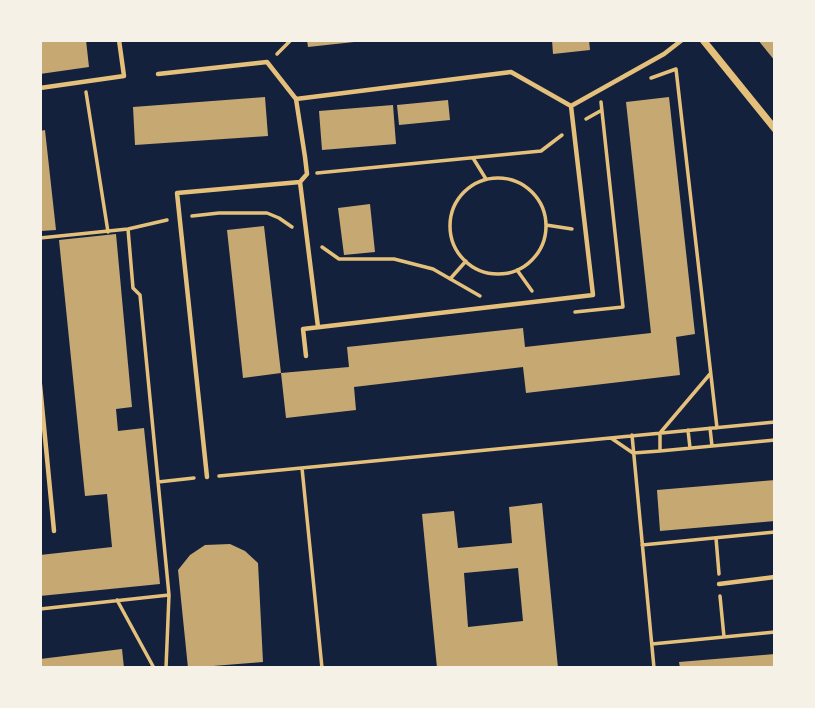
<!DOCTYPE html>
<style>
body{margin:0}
#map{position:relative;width:815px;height:708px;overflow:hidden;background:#14213d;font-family:"Golos Text",sans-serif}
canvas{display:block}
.frame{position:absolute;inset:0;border:42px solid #f6f1e7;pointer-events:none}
</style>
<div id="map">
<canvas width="815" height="708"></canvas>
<div class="frame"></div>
</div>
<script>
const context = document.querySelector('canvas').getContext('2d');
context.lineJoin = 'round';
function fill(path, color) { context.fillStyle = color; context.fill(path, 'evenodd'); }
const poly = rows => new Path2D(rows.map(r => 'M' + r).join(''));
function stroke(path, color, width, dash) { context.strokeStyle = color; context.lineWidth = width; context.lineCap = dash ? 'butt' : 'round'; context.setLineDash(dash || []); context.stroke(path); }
const building = poly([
 [40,40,86,40,89,67,40,74],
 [307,40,354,40,354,42,308,47],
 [552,40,589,40,590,50,553,54],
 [758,40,775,40,775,61],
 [265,97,268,136,135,145,133,107],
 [669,97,695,334,676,337,680,375,526,393,523,367,354,387,356,410,286,418,281,373,349,367,347,347,523,328,525,347,651,333,626,102],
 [448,100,450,120,399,125,397,105],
 [393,105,396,144,322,150,319,111],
 [45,130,56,230,41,231,40,131],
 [370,204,375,252,344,255,338,208],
 [264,226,281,373,243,378,227,230],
 [116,234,132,407,116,409,118,431,144,428,160,584,40,596,40,555,112,547,107,494,85,496,59,240],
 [775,480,775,521,660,531,657,490],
 [542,503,558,668,437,668,422,514,454,511,458,548,512,543,509,507],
 [518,568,523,621,468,627,464,573],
 [230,544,245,551,258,563,263,662,188,668,178,570,190,555,205,545],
 [122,649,124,668,40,668,40,659],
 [775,654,775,668,680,668,679,662]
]);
const path = poly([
 [277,54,291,40],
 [651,78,676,69,717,428],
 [86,92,108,232],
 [586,119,602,110],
 [473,158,486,179],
 [317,173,541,151,562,135],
 '450 226a48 48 0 1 1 96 0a48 48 0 1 1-96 0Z',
 [192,216,219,213,267,213,279,218,292,227],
 [546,225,572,229],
 [128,229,133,288,140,295,169,595],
 [40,238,128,229,167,220],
 [322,247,339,259,394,259,433,269,480,296],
 [517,270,532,291],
 [450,279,466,261],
 [575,312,623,307,601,102],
 [710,428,712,446],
 [688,430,690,448],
 [632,435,654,668],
 [611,438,633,453,660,451,660,433,710,374],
 [660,451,775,440],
 [302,468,322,668],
 [219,476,775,422],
 [158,482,194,478],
 [716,538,719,574],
 [642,545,775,532],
 [720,596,724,637],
 [117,600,154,668],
 [40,609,169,595,166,668],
 [652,644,775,632]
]);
const service = poly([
 [158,74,267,62,296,99,305,157,307,174,300,182,177,193,207,477],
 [40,88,124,76,119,40],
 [296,99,511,72,571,106],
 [571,106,664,54,682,40],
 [300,182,318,327],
 [306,356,303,329,593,295,571,106],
 [40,385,54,531],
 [719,584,775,577]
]);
const minor = poly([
 [703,40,775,129]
]);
fill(building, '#c6a872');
stroke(path, '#e5c07b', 3.5);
stroke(service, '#e5c07b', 4.5);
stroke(minor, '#e5c07b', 7);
</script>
